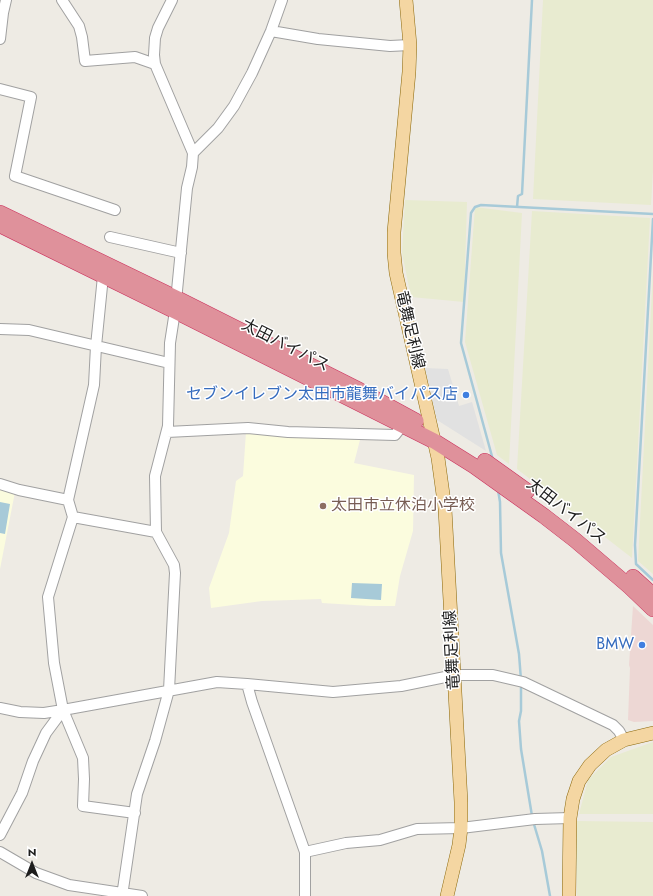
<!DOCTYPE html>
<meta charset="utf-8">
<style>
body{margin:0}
#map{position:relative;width:653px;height:896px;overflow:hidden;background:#eeebe4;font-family:Jost,sans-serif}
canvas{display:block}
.north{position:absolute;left:12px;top:844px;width:40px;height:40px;-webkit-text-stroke:3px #fff;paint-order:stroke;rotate:0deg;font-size:11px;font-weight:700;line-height:16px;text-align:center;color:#1d1d1d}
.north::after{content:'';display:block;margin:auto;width:14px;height:18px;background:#1d1d1d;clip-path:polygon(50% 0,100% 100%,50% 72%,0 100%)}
</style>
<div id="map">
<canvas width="653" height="896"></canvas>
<div class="north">N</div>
</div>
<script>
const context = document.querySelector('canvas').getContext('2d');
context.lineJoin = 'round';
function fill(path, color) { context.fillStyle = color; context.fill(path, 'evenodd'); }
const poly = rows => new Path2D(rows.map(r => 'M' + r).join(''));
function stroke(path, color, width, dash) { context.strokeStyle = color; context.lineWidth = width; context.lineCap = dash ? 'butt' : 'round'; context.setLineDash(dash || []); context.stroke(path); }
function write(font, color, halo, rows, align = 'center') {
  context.font = font + ' Jost,"Noto Sans JP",sans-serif'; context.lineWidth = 3; context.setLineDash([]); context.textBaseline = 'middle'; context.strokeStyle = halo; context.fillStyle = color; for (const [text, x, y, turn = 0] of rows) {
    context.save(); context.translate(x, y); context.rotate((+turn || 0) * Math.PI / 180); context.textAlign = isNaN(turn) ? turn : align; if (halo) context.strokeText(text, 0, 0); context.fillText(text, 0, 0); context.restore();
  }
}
const commercial = poly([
 [633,606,653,625,653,721,634,722,628,720,630,668,629,665]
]);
const education = poly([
 [246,432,361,436,354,463,414,475,413,531,400,576,395,606,371,606,322,603,321,599,262,601,211,608,209,588,229,533,236,481,243,476],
 [0,487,15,492,0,569]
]);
const farmland = poly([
 [543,0,653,0,653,170,651,205,533,199],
 [405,200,467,202,464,302,411,297,402,253],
 [475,207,522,213,509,464,497,455,465,342],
 [532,211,650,218,632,558,517,469],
 [653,270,653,574,638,561],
 [653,742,653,814,579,814,588,780,611,757],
 [576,821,653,822,653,896,577,896]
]);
const parking = poly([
 [425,368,448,369,459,406,472,402,486,451,437,420]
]);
const water = poly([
 [0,502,10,504,5,534,0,533],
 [352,583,382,584,381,600,351,598]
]);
const stream = poly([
 [517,207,518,196,522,194,532,0],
 [653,219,635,545,636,564,653,580],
 [493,460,461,343,471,213,475,207,481,205,653,214],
 [498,490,500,502,501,553,519,654,521,680],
 [521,685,521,711,519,721,521,749,532,816],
 [533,821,542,851,550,896]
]);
const minor = poly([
 [62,0,79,26,82,37,85,61,135,57,155,64],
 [271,31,318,39,390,46,410,45],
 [0,39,3,13,6,0],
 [0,89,31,97,15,176,115,210],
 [193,153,218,128,234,106,252,73,271,31,282,0],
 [110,237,181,253],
 [103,276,96,346,94,385,68,500,73,517,156,532],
 [0,329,29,330,169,363],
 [167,432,248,428,288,432,395,435,402,426],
 [0,484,19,490,68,500],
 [73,517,48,597,54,663,63,710,83,758,84,779,83,806,135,813],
 [247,684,252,702,305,852,305,896],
 [0,708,20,712,44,713,63,710,217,682,247,684,333,692,401,686,455,675,493,675,523,682,613,725,619,731,624,740],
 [0,835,22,793,33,761,46,733,63,710],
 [0,852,36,873,69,885,142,896],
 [305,852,346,843,380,840,417,829,461,828,535,819,570,818],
 [122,896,137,794,155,741,169,690,175,573,174,565,156,532,155,476,168,426,170,343,175,311,187,188,192,167,193,153,155,64,154,55,155,38,158,28,172,0]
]);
const major = poly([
 [406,0,410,45,409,72,394,232,394,253,396,273,438,458,445,509,461,802,461,828,459,845,447,896],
 [569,896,570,818,573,799,579,781,590,765,606,750,624,740,653,733]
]);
const highway = poly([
 [0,213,176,298,359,390,416,421],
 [0,225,175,311,434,441,474,466,544,516,575,540,630,587,653,609],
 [485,461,527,491],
 [633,577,653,595]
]);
const markers = [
 [466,395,4,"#3f7fe0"],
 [323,506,4,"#8d6e63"],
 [642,645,4,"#3f7fe0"]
];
const streetNames = [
 ["竜舞足利線",409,330,77],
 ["太田バイパス",285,346,27],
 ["太田バイパス",566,512,38],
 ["竜舞足利線",453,650,-93]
];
const shopNames = [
 ["セブンイレブン太田市龍舞バイパス店",458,395],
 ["BMW",634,645]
];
const educationNames = [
 ["太田市立休泊小学校",331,506]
];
fill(commercial, '#edd7d4');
fill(education, '#fbfcde');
fill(farmland, '#e8ebd0');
fill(parking, '#e1e1e1');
fill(water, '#a7cad8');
stroke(stream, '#a7cad8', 2.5);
stroke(minor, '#a1a1a1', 12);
stroke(major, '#8b680b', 14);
stroke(highway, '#cb315d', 16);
stroke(minor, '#fff', 10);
stroke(major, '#f4d6a2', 13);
stroke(highway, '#df919b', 15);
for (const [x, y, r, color] of markers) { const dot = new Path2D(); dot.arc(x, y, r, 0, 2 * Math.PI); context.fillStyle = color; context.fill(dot); stroke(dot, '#fff', 1.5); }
write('16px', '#1d1d1d', '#fff', streetNames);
write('16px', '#366cbe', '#fff', shopNames, 'right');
write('16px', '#785e54', '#fff', educationNames, 'left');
</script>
